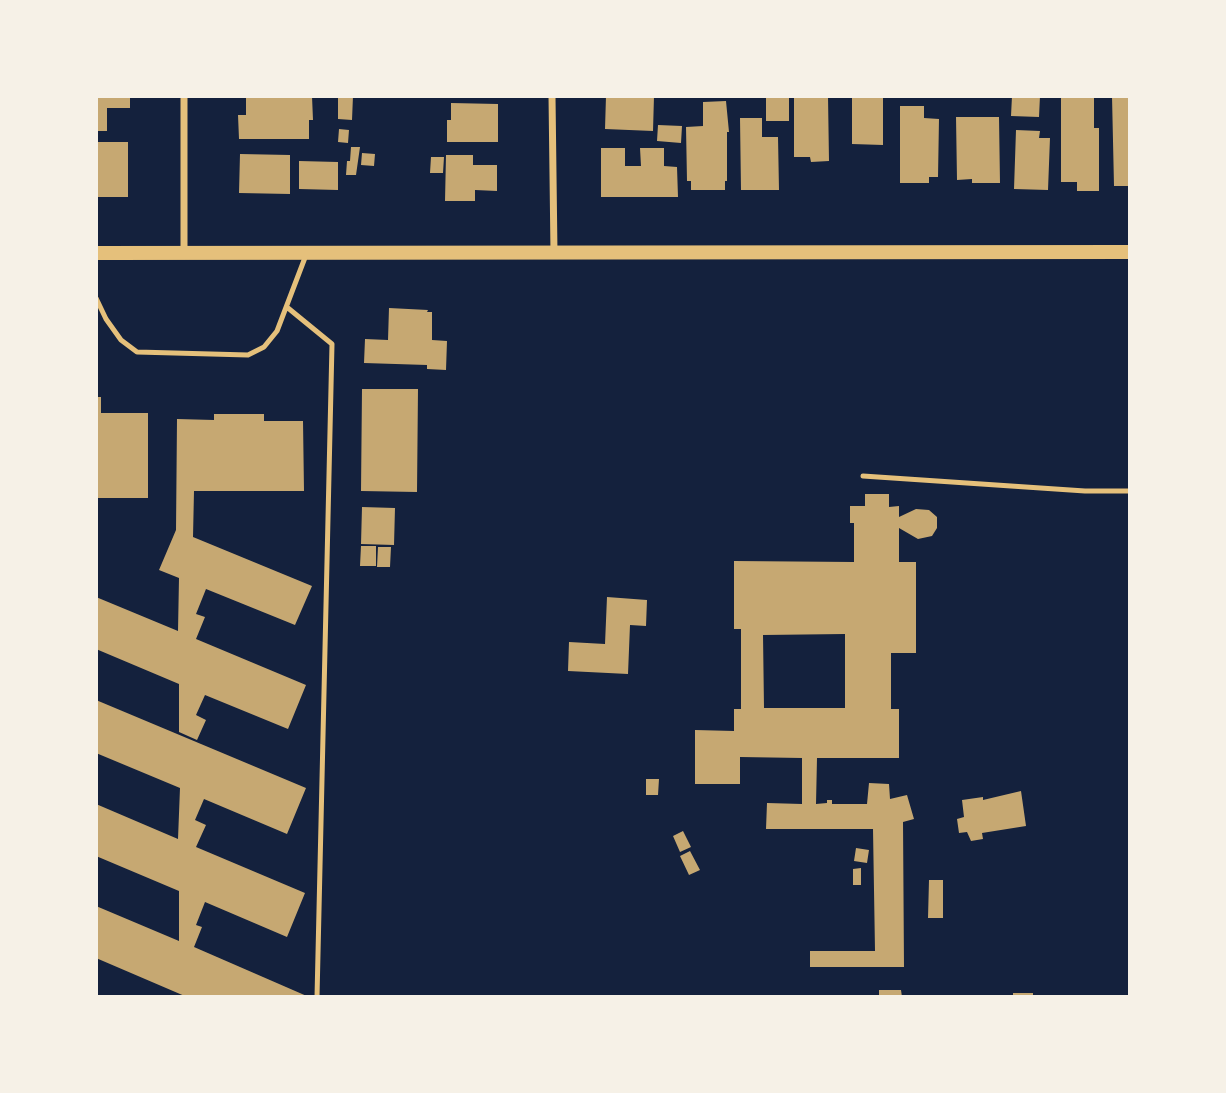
<!DOCTYPE html>
<style>
body{margin:0}
#map{position:relative;width:1226px;height:1093px;overflow:hidden;background:#14213d;font-family:"PT Sans",sans-serif}
canvas{display:block}
.frame{position:absolute;inset:0;border:98px solid #f6f1e7;pointer-events:none}
</style>
<div id="map">
<canvas width="1226" height="1093"></canvas>
<div class="frame"></div>
</div>
<script>
const context = document.querySelector('canvas').getContext('2d');
context.lineJoin = 'round';
function fill(path, color) { context.fillStyle = color; context.fill(path, 'evenodd'); }
const poly = rows => new Path2D(rows.map(r => 'M' + r).join(''));
function stroke(path, color, width, dash) { context.strokeStyle = color; context.lineWidth = width; context.lineCap = dash ? 'butt' : 'round'; context.setLineDash(dash || []); context.stroke(path); }
const building = poly([
 [96,96,130,96,130,108,107,108,107,131,96,131],
 [246,96,312,96,313,120,309,120,309,139,239,139,238,115,246,115],
 [338,96,353,96,352,120,338,119],
 [606,96,654,96,653,131,605,129],
 [766,96,789,96,789,121,766,121],
 [794,96,828,96,829,161,811,162,810,157,794,157],
 [852,96,883,96,883,145,852,144],
 [1012,96,1040,96,1039,117,1011,116],
 [1061,96,1094,96,1094,128,1099,128,1099,191,1077,191,1077,182,1061,182],
 [1112,96,1130,96,1130,186,1114,186],
 [726,101,729,132,727,132,727,181,725,181,725,190,691,190,691,181,687,181,686,127,703,126,703,102],
 [451,103,498,104,498,142,447,142,447,120,451,120],
 [900,106,924,106,924,118,939,119,938,177,929,177,929,183,900,183],
 [956,117,999,117,1000,183,972,183,972,179,957,180],
 [740,118,762,118,762,137,778,137,779,190,741,190],
 [658,125,682,126,681,143,657,141],
 [339,129,349,130,348,143,338,142],
 [1016,130,1040,131,1039,138,1050,138,1048,190,1014,189],
 [96,142,128,142,128,197,96,197],
 [351,147,360,147,356,175,346,175,347,161,350,161],
 [601,148,625,148,625,166,641,166,640,148,664,148,664,166,677,167,678,197,601,197],
 [362,153,375,154,374,166,361,165],
 [240,154,290,155,290,194,239,193],
 [446,155,473,155,473,165,497,165,497,191,475,190,475,201,445,201],
 [431,157,444,157,443,173,430,173],
 [299,161,338,162,338,190,299,189],
 [389,308,428,310,427,312,432,312,432,340,447,341,446,370,427,369,427,365,364,363,365,339,388,340],
 [362,389,418,389,417,492,361,491],
 [96,397,101,397,101,413,148,413,148,498,96,498],
 [214,414,264,414,264,421,303,421,304,491,194,491,193,537,312,586,295,625,206,589,196,614,205,617,196,639,306,685,288,729,205,695,196,715,206,720,197,740,179,732,179,684,96,649,96,597,178,631,179,578,159,570,176,530,177,419,214,420],
 [865,494,889,494,889,507,899,506,899,517,916,509,929,510,937,517,937,528,932,536,918,539,899,528,899,562,916,562,916,653,891,653,891,709,899,709,899,758,817,758,816,804,827,803,827,800,832,800,832,804,867,804,869,783,889,784,890,799,907,795,914,819,903,822,904,967,810,967,810,951,875,951,873,829,766,829,767,803,802,804,802,758,740,757,740,784,695,784,695,730,734,731,734,709,741,709,741,629,734,629,734,561,854,562,854,523,850,523,850,506,865,506],
 [845,634,845,708,764,708,763,635],
 [362,507,395,508,394,545,361,544],
 [361,546,376,546,376,566,360,566],
 [378,547,391,547,390,567,377,567],
 [607,597,647,600,646,626,630,625,628,674,568,671,569,642,605,644],
 [96,700,306,788,287,834,204,799,195,820,206,825,196,847,305,893,287,937,205,902,196,925,202,927,194,947,309,997,187,997,96,958,96,906,179,941,179,891,96,856,96,804,178,839,180,788,96,753],
 [646,779,659,779,658,795,646,795],
 [1021,791,1026,826,982,833,983,839,971,841,967,832,959,833,957,819,964,817,962,800,983,797,983,800],
 [683,831,691,847,680,852,673,836],
 [856,848,869,850,867,863,854,861],
 [690,851,700,870,689,875,680,856],
 [861,868,861,885,853,885,853,869],
 [929,880,943,880,943,918,928,918],
 [879,990,901,990,902,997,879,997],
 [1013,993,1033,993,1033,997,1013,997]
]);
const service = poly([
 [96,298,106,319,121,340,137,352,248,355,264,347,277,331,306,255],
 [288,308,332,344,317,997],
 [863,476,1085,491,1130,491]
]);
const minor = poly([
 [552,96,554,253],
 [184,254,184,96]
]);
const secondary = poly([
 [96,253,1130,252]
]);
fill(building, '#c6a872');
stroke(service, '#e5c07b', 5);
stroke(minor, '#e5c07b', 7);
stroke(secondary, '#e5c07b', 14);
</script>
